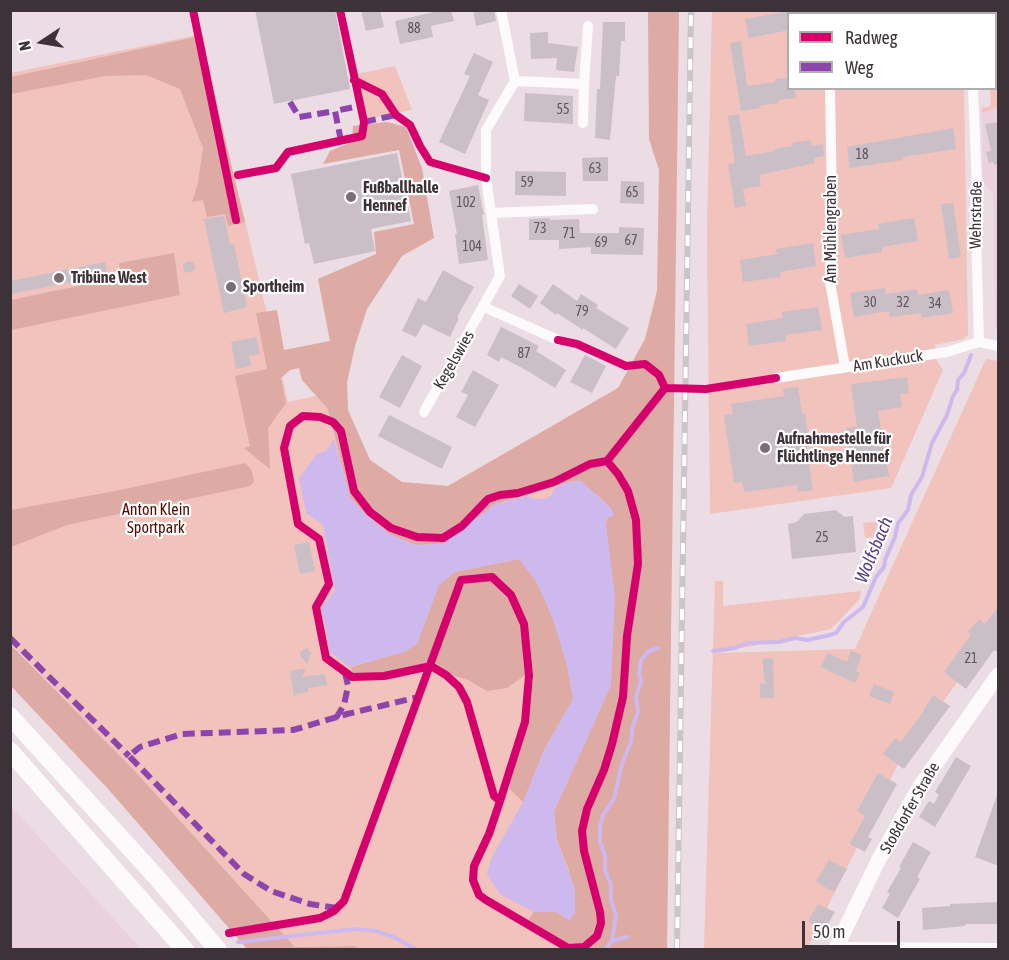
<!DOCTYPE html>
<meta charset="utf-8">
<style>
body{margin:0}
#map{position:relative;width:1009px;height:960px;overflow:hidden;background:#ecdce4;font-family:"Asap Condensed",sans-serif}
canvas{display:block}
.frame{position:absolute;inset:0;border:12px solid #3d3238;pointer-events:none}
.legend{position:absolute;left:787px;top:12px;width:210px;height:78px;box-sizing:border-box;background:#fff;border:2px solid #b1adaf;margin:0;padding:8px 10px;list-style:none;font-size:18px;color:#3d3238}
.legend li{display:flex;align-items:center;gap:12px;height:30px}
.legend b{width:30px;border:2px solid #b1adaf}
.north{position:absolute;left:12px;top:12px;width:60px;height:60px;-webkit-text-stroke:4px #fff;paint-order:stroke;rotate:258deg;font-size:16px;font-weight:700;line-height:24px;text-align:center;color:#3d3238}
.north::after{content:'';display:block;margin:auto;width:21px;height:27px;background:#3d3238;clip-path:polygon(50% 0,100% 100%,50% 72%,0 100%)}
.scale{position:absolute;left:802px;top:921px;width:98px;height:27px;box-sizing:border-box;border:3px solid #3d3238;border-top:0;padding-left:8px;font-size:18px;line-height:21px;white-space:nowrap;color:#3d3238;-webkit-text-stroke:4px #fff;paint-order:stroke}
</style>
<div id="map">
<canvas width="1009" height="960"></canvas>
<div class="frame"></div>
<ul class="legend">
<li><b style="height:8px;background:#d6006c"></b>Radweg</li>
<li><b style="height:8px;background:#8e44ad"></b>Weg</li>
</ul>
<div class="north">N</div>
<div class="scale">50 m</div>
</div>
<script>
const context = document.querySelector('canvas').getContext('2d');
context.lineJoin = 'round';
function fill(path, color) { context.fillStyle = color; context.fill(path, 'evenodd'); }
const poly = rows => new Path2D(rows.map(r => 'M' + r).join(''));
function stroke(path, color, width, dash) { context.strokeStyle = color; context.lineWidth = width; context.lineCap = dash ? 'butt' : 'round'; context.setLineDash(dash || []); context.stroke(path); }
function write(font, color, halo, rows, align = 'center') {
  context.font = font + ' "Asap Condensed",sans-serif'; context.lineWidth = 4.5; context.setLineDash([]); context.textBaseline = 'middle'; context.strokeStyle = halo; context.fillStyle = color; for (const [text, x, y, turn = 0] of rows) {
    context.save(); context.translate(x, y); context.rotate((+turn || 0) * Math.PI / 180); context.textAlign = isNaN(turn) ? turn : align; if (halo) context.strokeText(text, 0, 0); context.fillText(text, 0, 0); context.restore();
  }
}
const built = poly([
 [980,11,998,11,998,329,995,329,993,193,983,182,982,113,982,108,991,106,990,89,996,88,996,14,980,14],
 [11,806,141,949,11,949]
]);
const green = poly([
 [712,11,964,11,964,14,788,14,788,88,964,89,968,335,963,339,935,345,937,361,943,370,891,488,710,514,707,233],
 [202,34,219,112,288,402,334,392,370,460,402,482,448,486,618,388,617,949,360,950,355,946,295,947,133,769,11,644,11,73],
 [998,65,998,107,982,113,982,108,991,106,990,89,996,88,996,66],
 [395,66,412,110,367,119,357,74],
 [986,359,998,361,998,626,898,764,807,949,704,949,715,581,723,581,723,606,861,591,859,600,831,629,718,653,855,649],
 [880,521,873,537,865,538,863,523]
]);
const forest = poly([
 [648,11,679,11,667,949,564,949,526,923,534,912,556,912,570,921,572,915,569,870,557,840,554,812,611,685,606,524,610,507,581,481,568,482,495,504,443,544,415,545,389,534,365,514,350,497,328,409,302,380,299,368,290,370,281,378,286,403,268,428,270,469,244,448,250,446,235,376,267,369,256,313,277,310,284,350,330,341,318,279,376,254,374,232,414,224,399,150,323,164,330,151,352,142,353,126,387,122,406,127,422,168,434,238,402,256,367,309,355,346,347,383,348,410,370,460,402,482,448,486,618,388,645,339,657,291,659,170,649,139],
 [200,36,245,222,228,226,225,214,207,217,203,200,192,202,198,183,203,148,180,89,146,75,105,76,11,94,11,77],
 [174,253,180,295,11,330,11,300,121,277,119,263],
 [245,463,251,469,254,481,250,486,67,525,11,547,11,510,115,491],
 [519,559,536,581,552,616,567,665,573,699,544,750,523,802,509,788,528,727,534,675,525,675,507,688,487,691,468,680,452,675,436,663,428,661,423,665,378,674,357,675,352,673,351,667,404,652,417,644,439,585,455,572],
 [10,644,133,769,295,947,355,946,360,949,247,949,109,790,11,686]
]);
const water = poly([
 [334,439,350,497,365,514,389,534,415,545,443,544,495,504,528,496,534,499,546,499,551,496,555,488,568,482,581,481,610,507,614,515,606,519,606,524,615,597,611,685,554,812,557,840,575,889,575,914,572,915,570,921,556,912,534,912,500,894,487,874,491,859,523,802,544,750,573,699,567,665,552,616,536,581,519,559,455,572,439,585,417,644,404,652,350,667,330,652,322,608,335,590,323,525,306,513,299,478,317,454,326,451]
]);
const stream = poly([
 [713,651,735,648,748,643,779,642,795,638,807,640,826,636,836,633,844,622,863,607,876,577,884,567,885,560,895,537,898,523,908,510,911,495,922,477,932,443,947,415,953,396,957,390,958,380,964,373,971,355],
 [613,941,627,937],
 [238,942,356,929,376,931,396,938,417,950],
 [605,950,612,941,616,915,611,900,611,885,605,870,605,856,600,841,600,827,603,815,614,799,622,764,631,742,633,726,638,712,636,697,641,682,639,673,641,660,649,651,658,648]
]);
const building = poly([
 [255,10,335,10,350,89,274,104],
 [361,10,380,10,384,27,366,31],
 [442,10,451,10,454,21,431,26,433,37,400,44,395,21],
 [473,10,494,10,496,21,476,26],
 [789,11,789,30,749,38,745,19],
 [603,22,625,22,625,41,621,41,619,76,616,76,610,140,595,138,597,89,600,89],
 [548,32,548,43,578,47,574,72,556,70,557,58,531,59,530,33],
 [741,41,747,86,775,82,775,79,789,78,789,88,794,88,796,98,778,100,778,103,759,106,760,108,741,111,730,43],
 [474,53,493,62,478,95,489,100,465,154,439,142,470,76,464,74],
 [525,93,573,96,573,124,524,121],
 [739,114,746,156,775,151,775,149,792,146,792,143,811,140,812,146,823,144,824,156,814,158,815,163,759,175,761,186,743,189,746,206,735,208,728,164,735,163,728,116],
 [999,122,999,164,994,165,993,162,989,163,986,152,991,151,985,124],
 [953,128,956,149,902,157,903,160,850,168,847,147],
 [397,153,411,221,371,229,375,251,314,264,309,243,305,244,291,174],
 [608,157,608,181,583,181,582,158],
 [515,171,566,172,566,196,515,195],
 [621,181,644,182,644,204,620,203],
 [478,185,484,215,482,215,488,260,459,264,455,234,457,234,449,191],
 [953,203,961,257,949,259,941,204],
 [224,216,230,244,234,244,247,307,224,313,204,219],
 [550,218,550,220,579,219,580,233,619,233,619,227,644,228,643,255,591,254,591,247,559,249,559,240,529,240,529,219],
 [914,218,918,241,882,247,882,252,845,258,841,235,879,229,878,224],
 [813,243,816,266,780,272,781,277,743,282,740,260,777,254,776,249],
 [188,261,194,263,195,269,190,273,184,271,183,265],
 [105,262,108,275,10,294,10,281],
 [443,270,474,287,457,317,459,318,450,337,423,324,416,337,402,331,418,298,426,302],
 [519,284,538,296,530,309,511,296],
 [553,284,577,301,581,294,598,305,596,308,629,328,616,349,583,328,583,330,557,313,556,315,540,303],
 [885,288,886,294,917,289,918,295,949,290,953,313,921,318,921,313,890,317,889,311,854,317,850,293],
 [818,307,822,330,786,335,786,341,749,346,746,324,783,318,782,312],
 [501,327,539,346,536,351,566,370,555,388,526,370,501,357,499,362,487,355],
 [256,337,260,354,249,356,251,366,236,369,231,342],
 [402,355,422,366,400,408,379,397],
 [585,355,606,366,592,393,570,382],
 [473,370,499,385,475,427,456,417,468,395,461,392],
 [907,377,909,393,900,394,902,407,878,411,889,476,854,482,846,428,857,427,851,384],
 [798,387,802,414,805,413,808,434,805,434,813,490,798,492,797,485,744,492,742,482,734,483,724,415,733,414,731,404,784,396,783,389],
 [389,415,452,447,442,469,378,436],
 [836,510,844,517,853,516,856,552,792,559,788,524,797,522,804,514],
 [309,542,315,571,300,574,294,545],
 [999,606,999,653,994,650,966,689,944,672,971,635,968,632,979,619,985,624],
 [307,648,311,653,307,664,300,655,302,650],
 [851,651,862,655,856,671,860,673,855,683,821,667,827,653,847,662],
 [773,658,774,698,760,698,760,683,765,684,762,659],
 [306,668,302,677,325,674,327,685,308,688,308,692,296,694,294,698,290,671],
 [874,684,894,692,890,704,869,696],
 [933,695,950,706,904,769,883,754,895,738,901,742,924,711,923,710],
 [956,757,971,766,935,827,919,817,929,801,934,804,939,795,935,792],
 [878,773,897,784,868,837,872,839,865,852,850,844,865,816,857,811],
 [997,795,999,796,999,866,975,857],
 [913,842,931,852,917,877,920,879,898,918,882,908,890,894,887,892,901,868,899,867],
 [829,860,847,869,834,892,816,882],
 [999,902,999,924,965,924,965,926,923,930,922,908,950,906,950,904],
 [818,904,835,912,824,931,808,922]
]);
const minor = poly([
 [970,10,970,14],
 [830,14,830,10],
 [515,81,584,84,583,123],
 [584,84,588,26],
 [830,88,832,204,830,282,845,367],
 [973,88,977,188,975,195,979,342],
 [491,213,593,209],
 [484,307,558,340],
 [776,378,947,352,979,342,998,346],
 [424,412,500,276,486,178,486,130,515,81,501,10],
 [836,947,998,948]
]);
const secondary = poly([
 [835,950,878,861,920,786,998,675]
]);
const motorway = poly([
 [10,716,158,879,218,950],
 [10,751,185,950]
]);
const rail = poly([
 [677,950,691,10]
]);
const quiet = poly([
 [290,102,299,117,335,111],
 [364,122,396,115],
 [341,141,335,111,359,106],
 [10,638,129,756],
 [336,718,344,705,348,686,345,672],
 [337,908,310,904,271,891,244,874,129,756,140,747,182,734,293,730,347,714,419,697]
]);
const cycleway = poly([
 [193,10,236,220],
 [354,80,382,94,396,115,410,125,420,146,430,162,486,178],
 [238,175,276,168,288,152,362,136,364,122,340,10],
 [558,340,577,344,626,366,645,364,659,375,665,388],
 [607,461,618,474,628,491,636,520,638,564,627,636,623,697,612,744,604,770,587,809,582,831,584,851,600,912,601,923,597,936,584,947,568,948,486,900,479,895,473,880,474,866,489,834,500,801,494,796,467,702,459,687,446,675,431,666,384,676,352,677,326,658,316,607,329,584,319,539,298,524,284,448,290,426,303,416,320,417,333,422,341,431,354,491,370,512,391,528,417,537,443,538,462,526,488,499,500,495,518,493,554,482,590,464,607,461,665,388,706,389,776,378],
 [229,933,320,918,334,911,344,901,461,580,492,577,511,595,524,624,529,676,525,722,500,801]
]);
const markers = [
 [351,197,6,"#7a6e74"],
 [59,278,6,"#7a6e74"],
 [231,287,6,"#7a6e74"],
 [765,448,6,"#7a6e74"]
];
const numberNames = [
 ["88",414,29],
 ["55",563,110],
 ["18",862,155],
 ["63",595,169],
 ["59",527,183],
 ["65",632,193],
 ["102",466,203],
 ["73",540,229],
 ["71",569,234],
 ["67",631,241],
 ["69",601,243],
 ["104",472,247],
 ["30",870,303],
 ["32",903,303],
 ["34",935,304],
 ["79",582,312],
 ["87",524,354],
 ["25",822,538],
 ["21",971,659]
];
const poiNames = [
 ["Fußballhalle",363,188],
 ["Hennef",363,206],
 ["Tribüne West",71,278],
 ["Sportheim",243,287],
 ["Aufnahmestelle für",777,439],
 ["Flüchtlinge Hennef",777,457]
];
const streetNames = [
 ["Wehrstraße",976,215,-89],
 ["Am Mühlengraben",831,229,-90],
 ["Kegelswies",454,360,-60],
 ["Am Kuckuck",888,361,-9],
 ["Stoßdorfer Straße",910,808,-60]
];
const parkNames = [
 ["Anton Klein",156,510],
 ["Sportpark",156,528]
];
const waterNames = [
 ["Wolfsbach",874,550,-67]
];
fill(built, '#ebd0de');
fill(green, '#f2c2bc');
fill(forest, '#ddaaa4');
fill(water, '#cdb9ed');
stroke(stream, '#cdb9ed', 4);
fill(building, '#cabfc7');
stroke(minor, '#fcfafb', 10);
stroke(secondary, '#fcfafb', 15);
stroke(motorway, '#fcfafb', 18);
stroke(rail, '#cac6c8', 6);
stroke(rail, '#fff', 4, [11]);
stroke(quiet, '#8e44ad', 6, [12, 6]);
stroke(cycleway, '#d6006c', 8);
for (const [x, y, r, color] of markers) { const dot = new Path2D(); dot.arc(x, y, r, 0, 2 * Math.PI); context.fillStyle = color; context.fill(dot); stroke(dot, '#fff', 2); }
write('14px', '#60555c', null, numberNames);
write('bold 16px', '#3d3238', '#fff', poiNames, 'left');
write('16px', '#3d3238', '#fff', streetNames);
write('16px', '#520b00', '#fff', parkNames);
write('italic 18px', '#563688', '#fff', waterNames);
</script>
